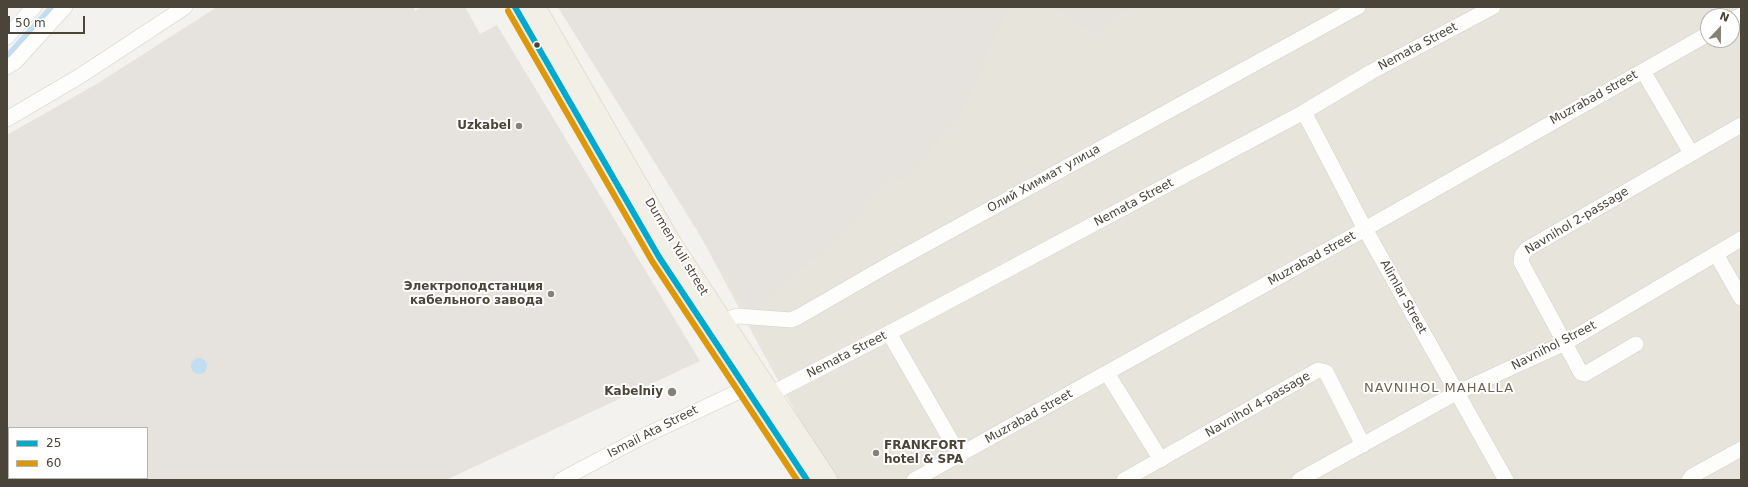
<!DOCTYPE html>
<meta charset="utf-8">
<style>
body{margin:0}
#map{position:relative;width:1748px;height:487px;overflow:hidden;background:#f4f2ee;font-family:"DejaVu Sans",sans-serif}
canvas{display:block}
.frame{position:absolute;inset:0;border:8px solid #4b4439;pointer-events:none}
.legend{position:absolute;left:8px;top:427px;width:140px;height:52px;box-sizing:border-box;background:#fff;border:1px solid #b7b4b0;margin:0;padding:5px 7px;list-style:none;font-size:12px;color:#4b4439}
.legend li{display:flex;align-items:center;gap:8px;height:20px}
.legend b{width:20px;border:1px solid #b7b4b0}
.north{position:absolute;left:1700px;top:8px;width:40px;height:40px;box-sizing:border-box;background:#fff;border:1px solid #b7b4b0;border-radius:50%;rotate:22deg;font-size:11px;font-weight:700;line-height:16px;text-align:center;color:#4b4439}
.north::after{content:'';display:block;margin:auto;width:14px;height:18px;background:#868178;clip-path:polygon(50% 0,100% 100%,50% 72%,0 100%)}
.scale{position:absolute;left:8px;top:16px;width:77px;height:18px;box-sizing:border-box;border:2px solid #4b4439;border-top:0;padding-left:5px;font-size:12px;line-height:14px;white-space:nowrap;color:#4b4439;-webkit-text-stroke:3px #fff;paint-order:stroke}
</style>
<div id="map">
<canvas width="1748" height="487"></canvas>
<div class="frame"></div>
<ul class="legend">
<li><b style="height:5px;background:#00a9ce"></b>25</li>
<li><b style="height:5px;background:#dd9709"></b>60</li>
</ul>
<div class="north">N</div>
<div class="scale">50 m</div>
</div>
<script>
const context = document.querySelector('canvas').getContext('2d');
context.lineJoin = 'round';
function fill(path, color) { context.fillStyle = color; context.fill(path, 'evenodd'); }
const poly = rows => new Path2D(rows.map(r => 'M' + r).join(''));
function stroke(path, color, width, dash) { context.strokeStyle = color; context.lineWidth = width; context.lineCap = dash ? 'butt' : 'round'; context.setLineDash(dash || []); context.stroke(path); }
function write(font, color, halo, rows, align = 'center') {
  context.font = font + ' "DejaVu Sans",sans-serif'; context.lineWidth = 4; context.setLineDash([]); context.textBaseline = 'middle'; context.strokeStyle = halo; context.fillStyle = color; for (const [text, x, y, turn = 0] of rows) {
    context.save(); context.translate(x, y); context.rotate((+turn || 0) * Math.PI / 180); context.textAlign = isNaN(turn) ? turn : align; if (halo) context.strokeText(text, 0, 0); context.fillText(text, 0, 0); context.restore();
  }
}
const residential = poly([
 [558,7,1741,7,1741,480,834,480,782,388,695,226],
 [1708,16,1732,16,1732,40,1708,40]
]);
const industrial = poly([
 [217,7,413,7,415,11,422,7,465,7,480,34,497,25,700,361,446,480,7,480,7,135,95,85],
 [9,428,147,428,147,478,9,478],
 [558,7,1008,7,964,110,903,183,893,175,840,236,749,314],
 [1055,7,1128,7,1095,35]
]);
const water = poly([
 [48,7,56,7,7,61,7,52],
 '191 366a8 8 0 1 1 16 0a8 8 0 1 1-16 0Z'
]);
const minor = poly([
 [1732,20,1741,15],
 [7,37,34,7],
 [7,67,15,62,65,7],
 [1643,71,1691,153],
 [1304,112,1365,229,1506,480],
 [7,119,80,76,185,7],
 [1716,254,1741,298],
 [722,321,738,316,791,320,798,317,888,265,1358,7],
 [889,333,960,456],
 [1636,344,1585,374,1581,373,1521,262,1522,255,1527,249,1741,125],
 [1107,373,1161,460],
 [772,395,782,388,889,333,1304,112,1371,72,1493,7],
 [561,480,642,437,746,388],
 [914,480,1365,229,1708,34],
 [1124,480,1318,370,1326,372,1363,445],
 [1299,480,1456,393,1565,343,1741,239],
 [1689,480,1692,476,1741,449]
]);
const major = poly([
 [515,7,659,257,691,307,807,480],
 [536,7,673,245,828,480]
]);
const bus1 = poly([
 [515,7,659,257,807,480]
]);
const bus2 = poly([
 [508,11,652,261,797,480]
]);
const markers = [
 [537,45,3.5,"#4b4439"],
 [519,126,4,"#868178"],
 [551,294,4,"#868178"],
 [672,392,5,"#868178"],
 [876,453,4,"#868178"]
];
const streetNames = [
 ["Nemata Street",1418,47,-28],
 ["Muzrabad street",1594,98,-29],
 ["Олий Химмат улица",1044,179,-29],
 ["Nemata Street",1134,203,-28],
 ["Navnihol 2-passage",1577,221,-31],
 ["Durmen Yuli street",676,247,59],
 ["Muzrabad street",1312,259,-29],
 ["Аlimlar Street",1403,297,61],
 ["Navnihol Street",1554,346,-27],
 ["Nemata Street",847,355,-27],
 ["Navnihol 4-passage",1258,405,-30],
 ["Muzrabad street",1029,417,-29],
 ["Ismail Ata Street",653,432,-27]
];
const poiNames = [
 ["Uzkabel",511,126],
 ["Электроподстанция",543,287],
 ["кабельного завода",543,301],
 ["Kabelniy",663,392],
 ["FRANKFORT",884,446,"left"],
 ["hotel & SPA",884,460,"left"]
];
const neighbourhoodNames = [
 ["NAVNIHOL MAHALLA",1439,389]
];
fill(residential, '#e7e4dc');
fill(industrial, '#e6e2de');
fill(water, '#c0ddf1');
stroke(minor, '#d2d0cb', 16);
stroke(major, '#d6cebb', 20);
stroke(minor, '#fdfdfc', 15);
stroke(major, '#f2efe6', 19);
stroke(bus1, '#00a9ce', 6);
stroke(bus2, '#dd9709', 6);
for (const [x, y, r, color] of markers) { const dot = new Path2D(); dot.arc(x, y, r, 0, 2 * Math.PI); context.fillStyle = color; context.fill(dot); stroke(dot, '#fff', 1.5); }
write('12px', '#4b4439', '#fff', streetNames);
write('bold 12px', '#4b4439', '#fff', poiNames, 'right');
context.letterSpacing = '1px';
write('13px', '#6e6250', '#fff', neighbourhoodNames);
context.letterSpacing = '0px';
</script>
